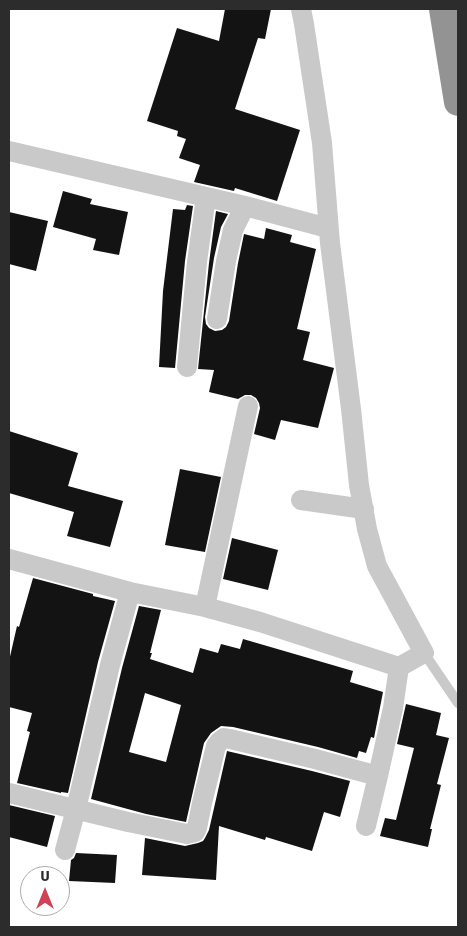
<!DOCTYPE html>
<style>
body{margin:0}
#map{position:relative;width:467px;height:936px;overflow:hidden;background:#fff;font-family:"Fira Sans",sans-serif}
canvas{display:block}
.frame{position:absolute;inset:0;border:10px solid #2c2c2c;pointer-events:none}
.north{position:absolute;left:20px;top:866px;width:50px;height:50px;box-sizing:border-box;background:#fff;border:1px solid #ababab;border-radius:50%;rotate:0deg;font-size:14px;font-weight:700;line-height:20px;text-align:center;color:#2c2c2c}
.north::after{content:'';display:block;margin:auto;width:18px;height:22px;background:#cf4355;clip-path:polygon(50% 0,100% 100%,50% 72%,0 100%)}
</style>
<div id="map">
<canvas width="467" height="936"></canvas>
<div class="frame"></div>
<div class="north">U</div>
</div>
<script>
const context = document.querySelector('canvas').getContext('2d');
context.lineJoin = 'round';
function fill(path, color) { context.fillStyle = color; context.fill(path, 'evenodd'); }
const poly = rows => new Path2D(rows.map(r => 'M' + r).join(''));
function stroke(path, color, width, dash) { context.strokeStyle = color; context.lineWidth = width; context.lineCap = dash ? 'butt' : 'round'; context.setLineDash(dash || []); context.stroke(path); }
const building = poly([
 [225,9,271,9,265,39,258,38,235,109,300,130,277,201,235,188,234,191,194,182,200,165,179,158,186,139,177,136,178,131,147,121,177,28,219,41],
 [63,191,92,199,90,204,128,212,119,255,93,250,96,239,53,227],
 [187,205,193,206,185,261,175,368,159,367,163,291,173,209,185,210],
 [216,211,228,214,221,227,214,258,205,317,206,324,209,328,215,331,222,330,226,327,229,321,238,263,244,234,264,239,266,228,292,235,290,242,316,249,297,329,310,332,303,360,334,368,318,428,281,420,275,440,254,434,260,408,259,403,256,398,251,395,245,395,238,399,209,392,214,370,198,369,209,263],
 [9,212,48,221,36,271,9,264],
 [9,431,78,453,68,486,123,501,110,547,67,536,74,512,9,493],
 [180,469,221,477,205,552,165,545],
 [232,538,278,550,268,590,223,579],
 [33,578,93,594,93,596,115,601,98,662,68,793,61,792,61,793,17,783,30,732,27,731,32,713,9,707,9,661,17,626,19,627],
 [139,606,161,610,150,653,152,653,150,659,193,673,200,648,218,653,221,644,240,649,243,639,353,671,350,682,383,692,374,738,371,737,366,753,359,751,357,758,318,747,233,727,221,726,211,733,204,743,186,822,146,814,91,799,122,668],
 [145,693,181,705,166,762,129,752],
 [406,704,441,713,436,735,449,738,437,784,441,785,430,829,432,829,428,847,380,836,385,818,396,820,414,748,397,744],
 [227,751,312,771,350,781,340,817,324,812,312,851,266,837,265,840,219,826,216,880,142,875,145,838,185,846,198,843,203,841,205,838,209,830],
 [9,805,55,816,47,847,9,837],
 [76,853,117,855,115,883,69,881,71,860,74,858]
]);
const service = poly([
 [424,653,458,703]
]);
const minor = poly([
 [9,151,245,206,328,228],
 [217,319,226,261,233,230,245,206],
 [187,367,197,262,206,197],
 [301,500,364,509],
 [9,559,130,592,205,607,260,622,399,667,424,653,377,566,367,529,359,485,351,409,330,243,322,143,304,24,301,9],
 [205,607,248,406],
 [9,793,128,822,187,834,195,832,197,828,202,803,216,746,219,742,224,738,230,739,315,759,378,776,393,708,399,667],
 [366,826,378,776],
 [65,850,76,809,110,665,130,592]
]);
const motorway = poly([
 [443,9,458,102]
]);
fill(building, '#131313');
stroke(service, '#c9c9c9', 10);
stroke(minor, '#c9c9c9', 20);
stroke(motorway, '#939393', 28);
</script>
